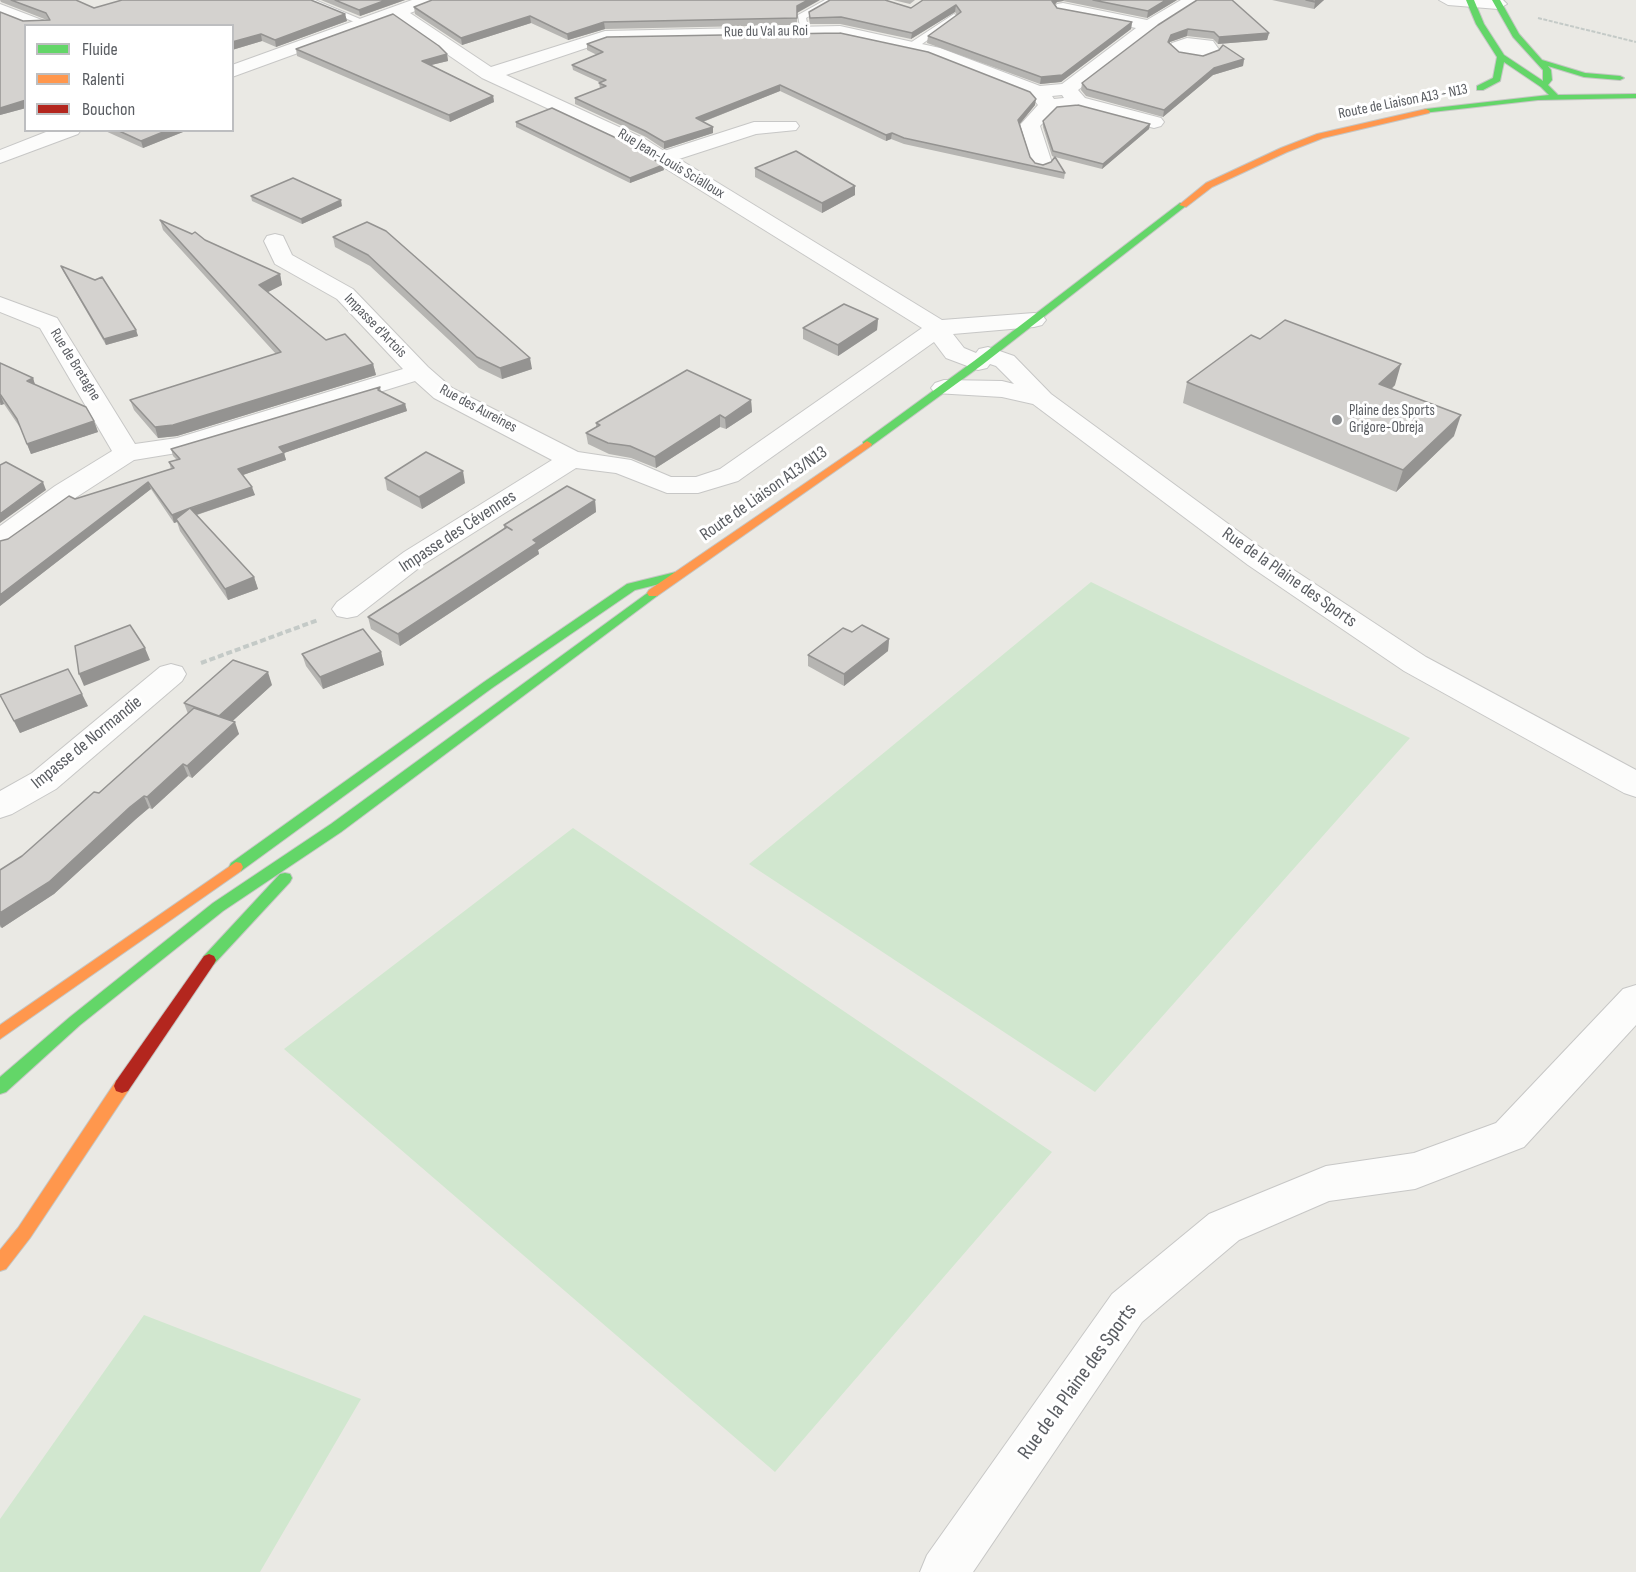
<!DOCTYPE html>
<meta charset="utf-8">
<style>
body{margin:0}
#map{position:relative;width:1636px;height:1572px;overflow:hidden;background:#eae9e4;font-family:"Sofia Sans Condensed",sans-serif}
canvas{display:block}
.legend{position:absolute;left:24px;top:24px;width:210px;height:108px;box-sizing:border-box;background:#fff;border:2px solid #bdbec0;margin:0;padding:8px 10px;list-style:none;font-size:18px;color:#5a5d62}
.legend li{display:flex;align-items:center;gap:12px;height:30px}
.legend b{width:30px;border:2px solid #bdbec0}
</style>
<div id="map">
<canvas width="1636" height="1572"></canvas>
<ul class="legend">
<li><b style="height:8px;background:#63d668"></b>Fluide</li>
<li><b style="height:8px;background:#ff974d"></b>Ralenti</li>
<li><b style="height:8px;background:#b3261e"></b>Bouchon</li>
</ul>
</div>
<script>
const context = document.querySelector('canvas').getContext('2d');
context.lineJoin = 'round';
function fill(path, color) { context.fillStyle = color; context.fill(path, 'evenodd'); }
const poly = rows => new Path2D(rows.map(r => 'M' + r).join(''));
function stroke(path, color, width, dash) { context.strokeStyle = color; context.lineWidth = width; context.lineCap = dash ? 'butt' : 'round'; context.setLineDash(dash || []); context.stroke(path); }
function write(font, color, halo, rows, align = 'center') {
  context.font = font + ' "Sofia Sans Condensed",sans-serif'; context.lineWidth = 6; context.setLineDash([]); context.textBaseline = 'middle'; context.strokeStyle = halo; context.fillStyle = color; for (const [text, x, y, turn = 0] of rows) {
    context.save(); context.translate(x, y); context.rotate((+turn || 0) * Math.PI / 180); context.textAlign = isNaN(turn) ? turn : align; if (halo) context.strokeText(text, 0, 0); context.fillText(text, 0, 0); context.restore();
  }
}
const green = poly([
 [1091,582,1410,738,1095,1092,749,864],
 [573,828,1052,1152,775,1472,284,1049],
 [144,1315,361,1399,260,1572,0,1572,0,1519]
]);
const pathFar1 = poly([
 [1538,18,1636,42]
]);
const path = poly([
 [201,663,318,620]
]);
const lane = poly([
 [302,0,315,0,372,24,364,26,302,0],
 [825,0,837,0,806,18,809,31,801,33,798,15,825,0],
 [954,14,959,17,957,19,915,49,907,49,907,45,954,14]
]);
const street = poly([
 [412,0,437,0,434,4,410,13,491,67,605,31,840,26,940,48,1040,86,1062,84,1136,28,1057,12,1054,8,1057,4,1063,3,1147,20,1181,0,1202,0,1156,30,1078,90,1085,98,1161,118,1164,122,1161,126,1154,128,1078,108,1055,110,1040,126,1052,163,1049,167,1042,169,1035,167,1032,163,1020,125,1038,105,1031,96,928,56,840,36,607,41,506,75,645,139,664,151,754,122,796,122,799,126,796,130,756,134,679,159,942,320,1034,313,1042,315,1046,320,1042,325,1034,327,953,334,964,348,976,353,979,349,988,347,1014,356,1051,394,1268,553,1426,657,1636,770,1636,797,1624,793,1404,671,1248,565,1033,404,1002,397,935,393,931,388,935,383,944,380,1002,381,1014,384,996,366,990,364,987,368,978,370,946,358,934,342,738,481,698,493,667,493,616,473,576,468,424,564,357,616,347,618,337,616,332,609,337,602,404,552,552,460,434,398,415,381,189,451,134,460,75,498,10,545,0,547,0,526,55,486,112,451,40,328,0,312,0,297,57,318,135,444,177,438,403,369,337,299,275,264,264,241,267,236,275,234,283,236,292,255,353,289,428,367,452,388,578,452,631,460,671,477,696,477,720,469,922,328,631,147,482,78,394,18,232,77,232,65,412,0],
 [1062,95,1064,98,1054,99,1052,96,1062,95],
 [1439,0,1503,0,1507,4,1498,9,1448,5,1439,0],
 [0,4,47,22,50,26,26,26,0,15,0,4],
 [1187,38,1213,41,1220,51,1217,55,1201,61,1178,57,1169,47,1172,43,1187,38],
 [51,130,81,130,78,134,0,163,0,150,51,130],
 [171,664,182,667,186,674,182,681,56,789,12,814,0,818,0,791,32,773,160,667,171,664],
 [1636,985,1636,1025,1524,1147,1415,1189,1329,1201,1239,1240,1142,1322,973,1572,920,1572,927,1555,1112,1294,1209,1214,1326,1166,1414,1153,1496,1123,1623,989,1636,985]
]);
const fast = poly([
 [1466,0,1474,0,1484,24,1504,55,1543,81,1543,70,1513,37,1492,0,1500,0,1519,34,1542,60,1585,73,1620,76,1624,78,1620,80,1584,77,1548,66,1551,70,1552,80,1548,85,1558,95,1636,94,1636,98,1538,100,1423,113,1422,111,1426,109,1549,95,1541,87,1504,62,1500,81,1483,90,1477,90,1477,86,1493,78,1497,57,1476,24,1466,0],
 [1180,203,1187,205,982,365,871,446,863,446,863,442,974,361,1180,203],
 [676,572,680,573,682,576,680,579,635,590,492,688,241,871,231,871,229,867,231,863,484,682,627,584,676,572],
 [653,589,659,593,657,596,341,832,223,911,80,1025,6,1092,0,1094,0,1077,70,1017,213,903,331,824,653,589],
 [285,873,290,874,292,878,290,882,214,964,209,966,204,964,202,960,204,956,280,874,285,873]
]);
const slow = poly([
 [1426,109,1430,111,1429,113,1323,138,1287,152,1212,187,1186,207,1179,205,1206,183,1281,148,1317,134,1426,109],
 [867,441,872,444,871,446,657,596,649,596,647,593,649,590,867,441],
 [236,862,241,863,243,867,241,871,0,1039,0,1025,236,862],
 [122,1079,128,1081,130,1086,128,1091,30,1238,6,1269,0,1271,0,1250,18,1228,116,1081,122,1079]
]);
const jam = poly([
 [209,954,214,956,216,960,214,964,128,1091,122,1093,116,1091,114,1086,116,1081,204,956,209,954]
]);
const wall = poly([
 [0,0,76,0,94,8,345,14,347,21,276,47,262,41,232,50,232,26,26,26,26,108,0,115,0,12,23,21,47,20,1,2],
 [321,0,405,0,360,16],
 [893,0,915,0,910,4],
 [923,0,1177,0,1147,18,1063,1,1057,2,1055,4,1057,8,1132,22,1131,29,1061,82,1040,84,927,43,928,36,957,15,955,12,911,39,840,24,810,24,809,19,809,12,911,8],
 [1197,0,1269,33,1267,40,1218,44,1213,39,1187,36,1170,42,1170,43,1179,52,1203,56,1244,59,1243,66,1213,75,1163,117,1086,96,1081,90,1082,83],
 [1272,0,1324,0,1314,9],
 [414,7,797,13,797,25,605,29,568,40,531,23,462,45,415,14],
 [587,44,1035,105,1020,124,1030,157,1035,163,1043,165,1051,162,1054,157,1052,156,1043,127,1043,121,1150,124,1149,129,1102,169,1055,157,1065,173,1064,179,904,144,891,139,886,141,780,91,703,122,713,127,713,133,664,149,646,137,575,104,575,98,600,89,599,82,573,70,572,65,597,55,587,50],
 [296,49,447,54,448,61,431,65,493,96,494,102,450,122,297,56],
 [516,122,664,170,630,183,516,127],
 [103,130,188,130,143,148],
 [755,168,855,186,855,195,822,213,755,177],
 [251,196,342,206,302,224,252,201],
 [160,220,280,274,282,285,268,292,326,340,373,364,376,375,177,436,158,438,134,410,130,400,276,354,163,230],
 [367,222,532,369,502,379,479,368,370,266,335,247,333,237],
 [61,266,136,330,138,336,106,345,63,271],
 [878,319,877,330,838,356,803,339,803,328],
 [1260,339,1395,385,1392,389,1454,436,1396,492,1183,403,1187,382],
 [0,363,33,378,35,385,94,421,98,432,31,454,21,429,4,404,1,405,0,405],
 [380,387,381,392,405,404,407,411,284,453,286,460,243,475,255,495,197,515,254,577,258,589,228,600,180,531,177,522,174,523,151,489,0,606,0,541,8,539,75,499,171,469,169,462,177,460,173,456,171,449],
 [751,400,752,412,726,429,720,427,656,468,631,458,609,454,588,444,586,433,596,427,596,423],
 [385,478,465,483,422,509,387,490],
 [595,500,596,512,538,550,539,554,400,646,371,629,368,617,504,529,504,525],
 [852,632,889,639,888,651,844,686,808,666,808,655],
 [381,652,384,665,323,689,306,666,302,654],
 [272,685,232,721,239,734,192,778,188,776,152,809,149,808,136,819,54,894,2,928,0,927,0,870,22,856,99,793,188,714,184,703],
 [0,695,88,706,20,733]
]);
const shadedWall = poly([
 [386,0,405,0,360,16,359,10],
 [808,0,820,0,797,13,797,6],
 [1053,0,1064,0,1063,1,1057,2,1052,8,1052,1],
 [1166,0,1177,0,1147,18,1148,11],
 [1317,0,1324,0,1314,9,1315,2],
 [956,5,955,12,911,39,912,33],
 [345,14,347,21,276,47,275,40],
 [530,16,531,23,462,45,461,38],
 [604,22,605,29,568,40,567,34],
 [1132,22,1131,29,1061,82,1040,84,1041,77],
 [1188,29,1187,36,1170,42,1167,49,1168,42,1171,35],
 [1269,33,1267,40,1218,44,1219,37],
 [261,34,262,41,232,50,232,42],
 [447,54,448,61,423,67,422,61],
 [1244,59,1243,66,1213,75,1163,117,1164,110,1214,68],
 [780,85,780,91,697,124,696,118],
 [493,96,494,102,450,122,449,115],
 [1036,99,1035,105,1018,126,1018,120],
 [26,100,26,108,0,115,0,108],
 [1150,124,1149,129,1102,169,1103,164],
 [713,127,713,133,664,149,664,142],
 [168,130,188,130,143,148,141,141],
 [892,133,891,139,886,141,886,135],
 [663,165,664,170,630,183,630,178],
 [855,186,855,195,822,213,822,203],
 [341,200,342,206,302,224,301,219],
 [280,274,282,285,262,295,259,285],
 [878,319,877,330,838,356,838,345],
 [136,330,138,336,106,345,104,339],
 [530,358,532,369,502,379,500,368],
 [373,364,376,375,177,436,158,438,155,427],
 [1401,364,1395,385,1373,405,1379,384],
 [33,378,36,388,27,381],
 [0,394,4,404,1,405,0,402],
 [751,400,752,412,726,429,725,418],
 [405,404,407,411,284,453,286,460,240,476,238,469,279,447],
 [720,415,720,427,656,468,655,457],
 [1461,415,1454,436,1396,492,1403,470],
 [94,421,98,432,31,454,27,444],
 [463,471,465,483,422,509,419,497],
 [43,482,46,490,0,523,0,514],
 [148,482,151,489,0,606,0,595],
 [252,487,255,495,178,521,176,519,177,522,174,523,172,515],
 [595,500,596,512,538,550,539,554,400,646,398,634,533,540],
 [254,577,258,589,228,600,225,589],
 [889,639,888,651,844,686,844,674],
 [145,648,150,660,84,686,79,674],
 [381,652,384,665,323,689,320,677],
 [268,672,272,685,224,729,219,716],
 [82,694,88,706,20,733,14,721],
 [235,722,239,734,192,778,187,766],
 [183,764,188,776,152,809,147,797],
 [144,796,149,808,136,819,54,894,2,928,0,925,0,913]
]);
const building = poly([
 [11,0,76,0,94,8,122,0,311,0,345,14,275,40,261,34,232,42,232,26,26,26,26,100,0,108,0,12,23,21,50,20,46,13,11,0],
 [335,0,386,0,359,10,335,0],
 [432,0,808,0,797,6,797,18,604,22,567,34,530,16,461,38,414,7,432,0],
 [830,0,885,0,911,8,923,0,1053,0,1052,1,1057,8,1132,22,1062,75,1041,77,928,36,961,12,956,5,912,33,841,17,810,18,809,12,830,0],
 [1093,0,1166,0,1148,11,1093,0],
 [1197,0,1232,0,1269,33,1219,37,1214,32,1188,29,1171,35,1168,42,1179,52,1203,56,1219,50,1223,45,1244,59,1214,68,1164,110,1087,89,1082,83,1158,25,1197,0],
 [1306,0,1317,0,1315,2,1306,0],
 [393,14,439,46,447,54,422,61,493,96,449,115,296,49,393,14],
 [840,33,928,52,1030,92,1036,99,1018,120,1030,157,1035,163,1043,165,1051,162,1055,157,1065,173,904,138,892,133,886,135,780,85,696,118,713,127,664,142,645,131,575,98,606,86,599,83,606,80,572,65,603,52,587,44,607,37,840,33],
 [1078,105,1150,124,1103,164,1053,151,1043,121,1057,107,1078,105],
 [552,108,629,144,663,165,630,178,516,122,552,108],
 [117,130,168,130,141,141,117,130],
 [796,151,855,186,822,203,755,168,796,151],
 [293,178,341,200,301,219,251,196,293,178],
 [160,220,192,234,195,232,205,240,280,274,259,285,326,340,345,334,373,364,173,425,155,427,130,400,281,352,160,220],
 [367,222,386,231,530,358,500,368,477,357,368,255,333,237,367,222],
 [61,266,95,280,102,277,136,330,104,339,61,266],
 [844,304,878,319,838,345,803,328,844,304],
 [1285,320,1401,364,1379,384,1461,415,1403,470,1187,382,1251,335,1260,339,1285,320],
 [0,363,33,378,27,381,86,407,94,421,27,444,17,419,0,394,0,363],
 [687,370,751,400,725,418,720,415,655,457,630,446,608,443,586,433,600,425,596,423,687,370],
 [380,387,378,390,405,404,279,447,284,453,238,469,252,487,190,508,172,515,148,482,0,595,0,541,8,539,69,496,75,499,174,468,169,462,180,459,171,449,380,387],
 [426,452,463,471,419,497,385,478,426,452],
 [6,462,43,482,0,514,0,465,6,462],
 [567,486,595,500,533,540,537,543,398,634,368,617,507,527,512,530,504,525,567,486],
 [190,508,254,577,225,589,176,519,190,508],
 [130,625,145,648,79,674,75,646,130,625],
 [862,625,889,639,844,674,808,655,843,628,852,632,862,625],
 [363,629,381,652,320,677,302,654,363,629],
 [233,660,268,672,219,716,184,703,233,660],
 [68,669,82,694,14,721,0,695,68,669],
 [194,708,235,722,187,766,183,764,147,797,144,796,130,807,49,882,0,913,0,870,22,856,94,792,99,793,194,708]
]);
const markers = [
 [1337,420,6,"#8c8e90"]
];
const farStreetnames = [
 ["Rue du Val au Roi",766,32,-1],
 ["Route de Liaison A13 - N13",1403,102,-11],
 ["Rue Jean-Louis Scialloux",671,164,31],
 ["Impasse d'Artois",375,326,46],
 ["Rue de Bretagne",75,365,58],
 ["Rue des Aureines",478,409,28]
];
const farPoinames = [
 ["Plaine des Sports",1349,411],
 ["Grigore-Obreja",1349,428]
];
const streetNames = [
 ["Route de Liaison A13/N13",764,494,-35],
 ["Impasse des Cévennes",458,532,-33],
 ["Rue de la Plaine des Sports",1289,578,35],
 ["Impasse de Normandie",87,743,-39]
];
const nearStreetnames = [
 ["Rue de la Plaine des Sports",1078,1382,-54]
];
fill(green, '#d1e7cf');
stroke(lane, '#c7c7c6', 2);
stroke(street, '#c7c7c6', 2);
stroke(fast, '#c5c6c4', 2);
stroke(slow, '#c5c6c4', 2);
stroke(jam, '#c5c6c4', 2);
stroke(pathFar1, '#c4cac7', 2, [4, 1.5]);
stroke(path, '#c4cac7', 4, [6, 3]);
fill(lane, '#fcfcfb');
fill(street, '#fcfcfb');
fill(fast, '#63d668');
fill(slow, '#ff974d');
fill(jam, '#b3261e');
fill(wall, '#b6b5b2');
fill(shadedWall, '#949391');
fill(building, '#d4d2cf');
stroke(building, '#949391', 1.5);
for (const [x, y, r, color] of markers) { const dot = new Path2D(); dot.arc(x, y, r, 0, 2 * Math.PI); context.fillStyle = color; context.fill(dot); stroke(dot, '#fff', 2); }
write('15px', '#5a5d62', '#fff', farStreetnames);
write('15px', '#5a5d62', '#fff', farPoinames, 'left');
write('18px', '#5a5d62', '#fff', streetNames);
write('21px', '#5a5d62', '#fff', nearStreetnames);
</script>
